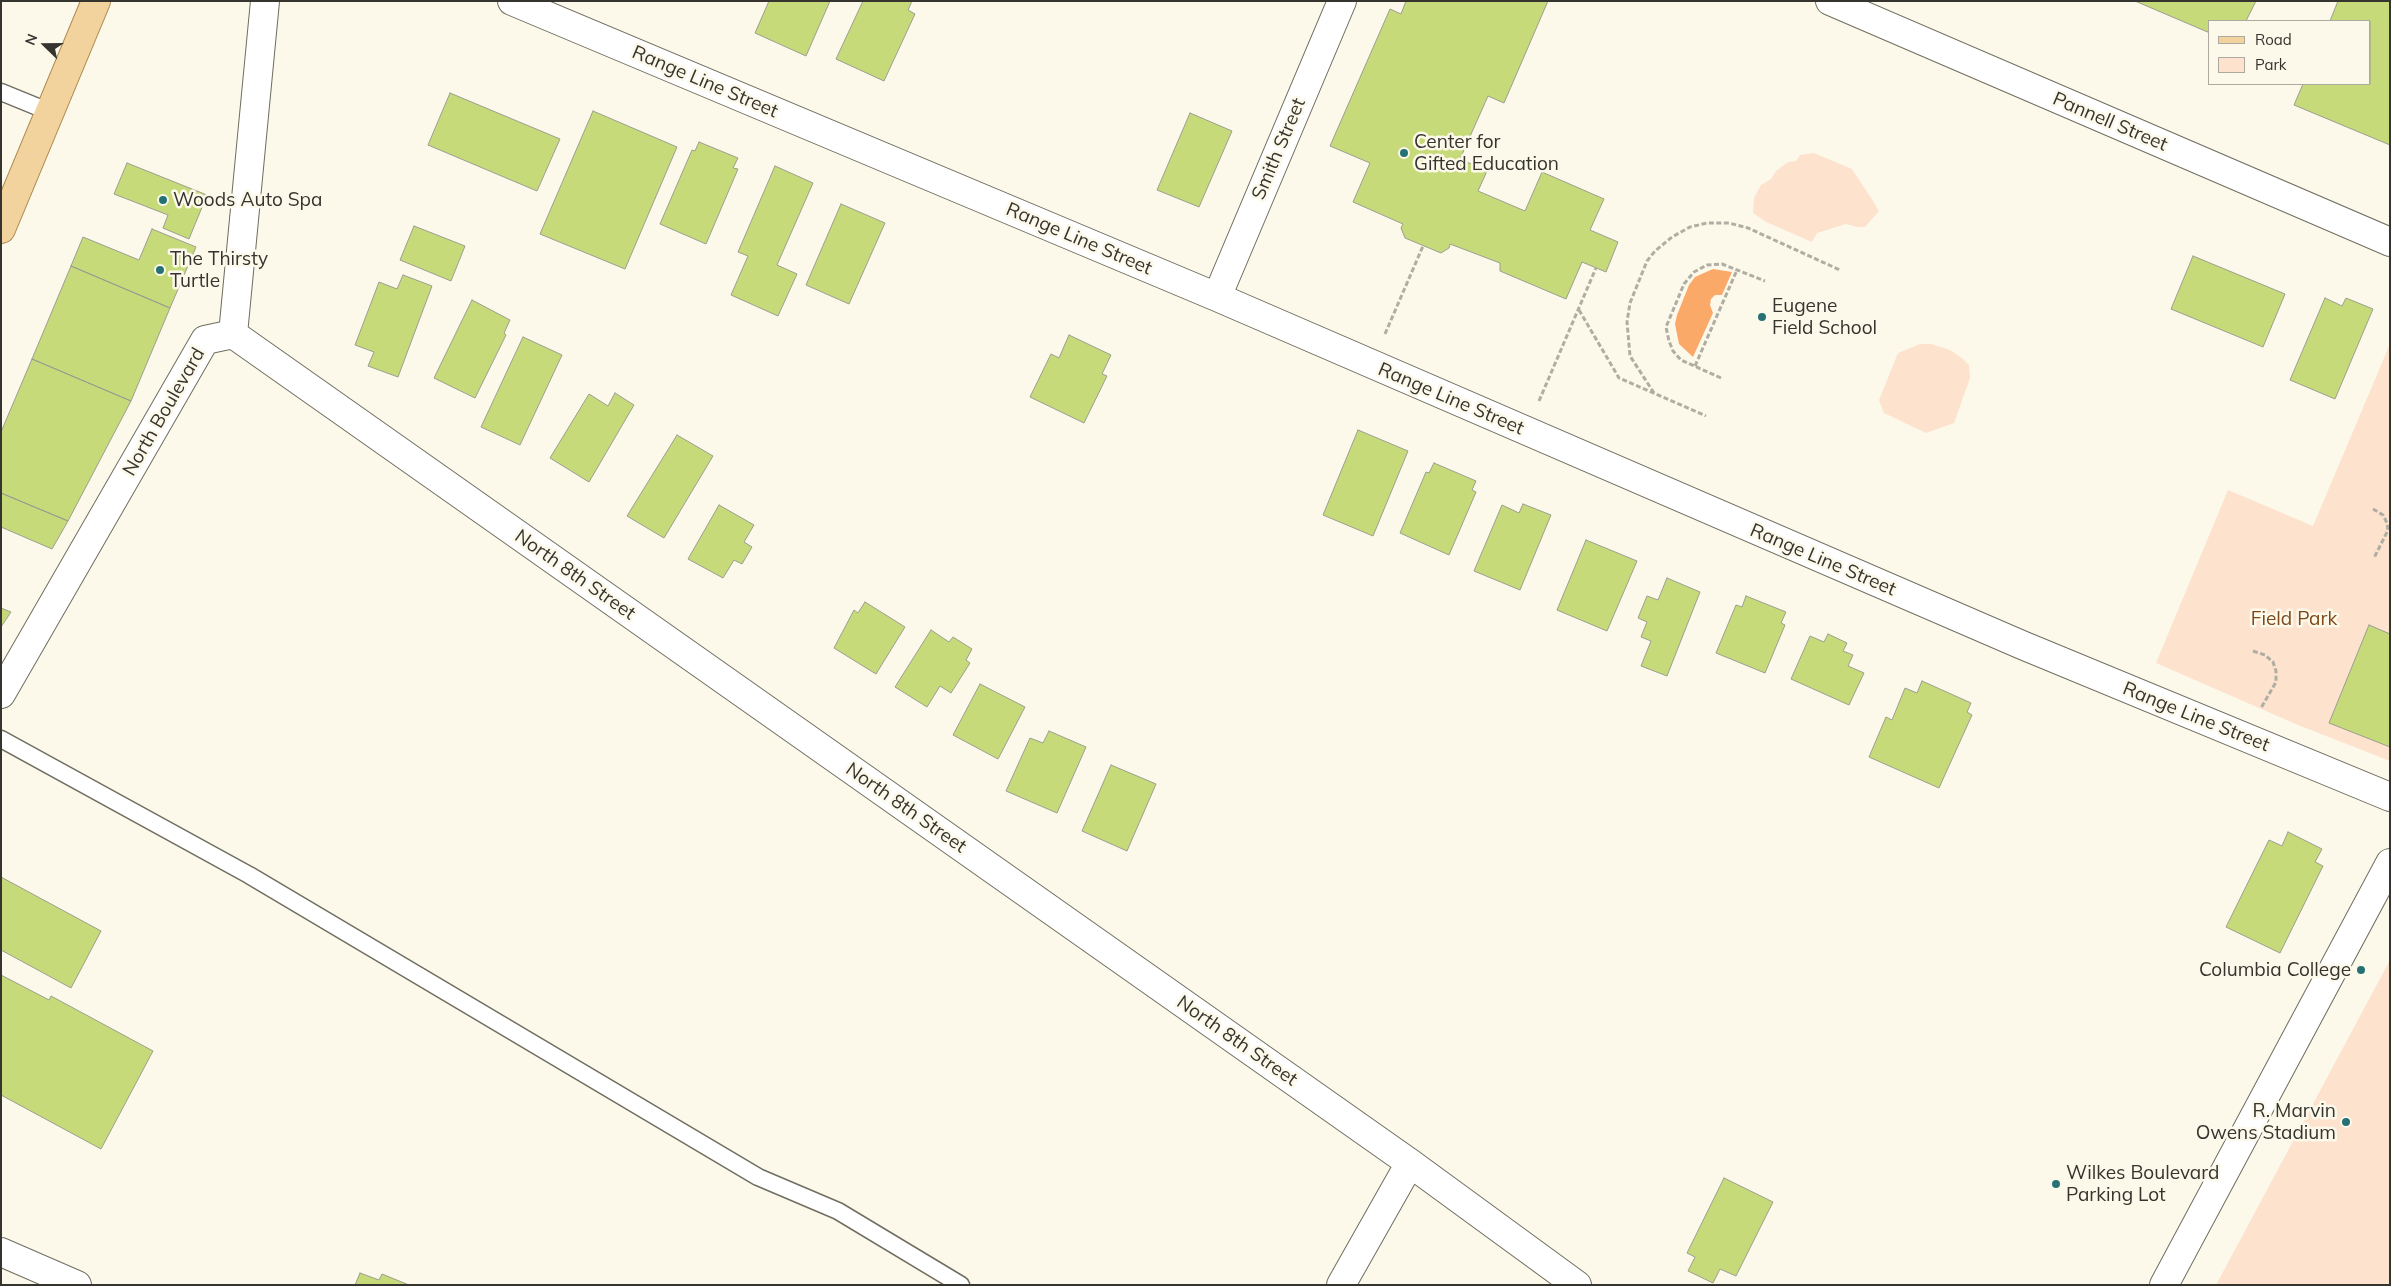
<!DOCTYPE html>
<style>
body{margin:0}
#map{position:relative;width:2391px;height:1286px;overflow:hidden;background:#fcf9ea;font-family:Mulish,sans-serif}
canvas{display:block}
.frame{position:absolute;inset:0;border:2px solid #35342e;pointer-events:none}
.legend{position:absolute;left:2208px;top:20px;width:162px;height:65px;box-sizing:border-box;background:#fcf9ea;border:1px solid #acaa9f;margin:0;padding:6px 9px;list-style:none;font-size:15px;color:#35342e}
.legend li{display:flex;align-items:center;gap:10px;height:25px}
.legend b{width:25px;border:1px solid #acaa9f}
.north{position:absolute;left:20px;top:20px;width:50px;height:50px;-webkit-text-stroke:4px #fcf9ea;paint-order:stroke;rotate:292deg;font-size:14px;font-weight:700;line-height:20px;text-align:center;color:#35342e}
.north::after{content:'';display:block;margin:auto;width:18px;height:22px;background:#35342e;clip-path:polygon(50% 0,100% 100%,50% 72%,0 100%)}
</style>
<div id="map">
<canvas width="2391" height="1286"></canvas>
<div class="frame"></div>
<ul class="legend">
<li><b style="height:6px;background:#f2d39e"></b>Road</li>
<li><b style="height:14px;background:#fde2ce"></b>Park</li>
</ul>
<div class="north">N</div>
</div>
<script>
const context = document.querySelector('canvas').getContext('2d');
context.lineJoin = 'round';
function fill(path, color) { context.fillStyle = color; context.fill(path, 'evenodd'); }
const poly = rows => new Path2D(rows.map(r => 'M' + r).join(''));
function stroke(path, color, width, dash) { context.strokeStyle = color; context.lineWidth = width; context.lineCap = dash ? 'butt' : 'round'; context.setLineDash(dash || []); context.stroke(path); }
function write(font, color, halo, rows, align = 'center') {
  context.font = font + ' Mulish,sans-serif'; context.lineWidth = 5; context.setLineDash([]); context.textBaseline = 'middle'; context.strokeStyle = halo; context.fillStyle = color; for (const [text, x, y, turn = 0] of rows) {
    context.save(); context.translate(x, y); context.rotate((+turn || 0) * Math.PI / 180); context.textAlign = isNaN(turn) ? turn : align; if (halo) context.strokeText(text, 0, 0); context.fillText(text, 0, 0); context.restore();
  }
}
const green = poly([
 [1814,153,1852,169,1873,201,1879,211,1865,227,1857,227,1846,224,1817,233,1812,242,1766,222,1753,213,1754,198,1761,185,1771,179,1776,171,1788,162,1796,161,1800,155],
 [1920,344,1931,344,1950,350,1962,358,1969,365,1970,378,1954,423,1926,433,1884,413,1879,400,1898,353],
 [2390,344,2390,761,2298,725,2156,663,2228,490,2313,526],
 [2390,960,2390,1285,2216,1285]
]);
const forest = poly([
 [1713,269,1732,272,1722,295,1715,295,1711,299,1710,305,1713,313,1693,357,1679,344,1675,324,1677,315,1689,285,1695,277]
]);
const building = poly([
 [769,1,830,1,806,56,755,33,769,1],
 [863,1,912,1,908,10,915,14,884,81,836,59,863,1],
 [1406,1,1548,1,1504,103,1488,96,1460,159,1487,171,1478,191,1525,211,1542,172,1604,199,1590,230,1618,242,1606,272,1582,262,1566,299,1500,271,1500,263,1450,244,1449,248,1441,253,1405,238,1401,228,1403,224,1353,202,1370,163,1330,146,1390,9,1401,14,1406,1],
 [2135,1,2256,1,2246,21,2210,21,2210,33,2135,1],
 [2338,1,2390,1,2390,145,2294,105,2303,84,2370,84,2370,21,2330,21,2338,1],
 [450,93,560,139,537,191,428,145,450,93],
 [593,111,677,147,625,269,540,234,593,111],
 [1190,113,1232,131,1199,207,1157,190,1190,113],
 [699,142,738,158,733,168,738,169,706,244,660,224,692,150,695,151,699,142],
 [127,163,207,195,189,239,163,228,168,215,114,194,127,163],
 [775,166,813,183,777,265,797,274,778,316,731,295,748,256,738,252,775,166],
 [841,204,885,223,849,304,806,285,841,204],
 [414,226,465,246,451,281,400,260,414,226],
 [152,229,196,247,170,308,71,266,83,237,139,260,152,229],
 [2193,256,2285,294,2263,347,2171,309,2193,256],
 [71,266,170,308,131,401,32,359,71,266],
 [403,275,432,286,398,377,368,366,374,352,355,345,379,282,397,289,403,275],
 [2325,298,2342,306,2346,298,2373,309,2335,399,2290,380,2325,298],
 [472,300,510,320,504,333,506,335,475,398,434,378,472,300],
 [1069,335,1111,355,1102,374,1107,376,1084,423,1030,397,1051,354,1059,358,1069,335],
 [523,337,562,355,520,445,481,427,523,337],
 [32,359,131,401,68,521,1,493,1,432,32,359],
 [615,393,634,405,589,482,550,458,589,394,608,406,615,393],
 [1358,430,1408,451,1373,536,1323,515,1358,430],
 [677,435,713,456,664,538,627,516,677,435],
 [1434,463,1476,481,1472,490,1476,492,1449,555,1400,533,1426,472,1429,473,1434,463],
 [1,493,68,521,52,549,1,527,1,493],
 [1523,504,1551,515,1520,590,1474,571,1502,505,1519,513,1523,504],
 [719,505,754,525,744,542,752,547,742,564,734,560,723,578,688,559,719,505],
 [1586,540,1637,561,1607,631,1557,610,1586,540],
 [1667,578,1700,592,1667,676,1641,666,1651,641,1641,637,1647,622,1638,618,1647,596,1658,600,1667,578],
 [1746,596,1786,612,1781,623,1785,625,1765,673,1716,653,1736,605,1742,607,1746,596],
 [865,602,905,627,876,674,834,648,854,610,858,613,865,602],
 [1,608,11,612,1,627,1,608],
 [2369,625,2390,634,2390,747,2329,723,2369,625],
 [931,630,949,642,953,637,972,649,966,660,970,663,951,693,940,686,927,707,895,687,931,630],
 [1828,634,1847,643,1843,651,1853,655,1848,666,1864,673,1849,705,1791,679,1810,636,1824,642,1828,634],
 [1922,681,1971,703,1967,712,1972,715,1939,788,1869,757,1886,717,1892,720,1905,688,1917,693,1922,681],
 [980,684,1025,707,998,759,953,735,980,684],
 [1049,731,1086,747,1057,813,1006,791,1030,738,1043,743,1049,731],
 [1111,765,1156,784,1127,851,1082,831,1111,765],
 [2288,832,2322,849,2315,862,2323,866,2280,953,2226,927,2269,840,2282,846,2288,832],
 [1,877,101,931,71,988,1,950,1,877],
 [1,975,49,1000,51,996,153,1051,101,1149,1,1095,1,975],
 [1724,1178,1773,1202,1736,1276,1720,1269,1713,1283,1688,1271,1695,1257,1687,1253,1724,1178],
 [360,1273,379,1280,382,1274,409,1285,355,1285,360,1273]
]);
const path = poly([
 [1579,310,1619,378,1706,416],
 [1385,334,1423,246],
 [1695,366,1737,270],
 [1721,378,1681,360,1673,351,1669,341,1666,327,1684,284,1694,272,1707,265,1722,264,1765,281],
 [1654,393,1630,356,1627,322,1630,303,1647,261,1655,251,1672,237,1690,227,1707,223,1729,223,1748,228,1840,270],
 [1539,401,1596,268],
 [2373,509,2383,515,2387,523,2388,530,2374,558],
 [2253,651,2265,655,2273,662,2276,671,2276,682,2261,708]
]);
const service = poly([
 [1,92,50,112],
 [1,739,249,875,758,1177,838,1211,961,1285]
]);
const minor = poly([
 [512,1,1217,297,2022,645,2390,797],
 [1830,1,2390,242],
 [1217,297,1342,1],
 [233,334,1410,1163,1577,1285],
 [1,694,205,340,233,334,265,1],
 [1,1252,77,1285],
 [1341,1285,1410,1163],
 [2164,1285,2390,863]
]);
const primary = poly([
 [1,229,96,1]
]);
const markers = [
 [1404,153,5,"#267174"],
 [163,200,5,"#267174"],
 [160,270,5,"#267174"],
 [1762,317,5,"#267174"],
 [2361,970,5,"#267174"],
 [2346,1122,5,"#267174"],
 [2056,1184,5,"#267174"]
];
const streetNames = [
 ["Range Line Street",705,82,23],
 ["Pannell Street",2110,122,23],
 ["Smith Street",1279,149,-67],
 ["Range Line Street",1079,239,23],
 ["Range Line Street",1451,399,23],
 ["North Boulevard",164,412,-60],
 ["Range Line Street",1823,560,23],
 ["North 8th Street",575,575,35],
 ["Range Line Street",2196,717,22],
 ["North 8th Street",906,808,35],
 ["North 8th Street",1237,1041,35]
];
const poiNames = [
 ["Center for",1414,142],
 ["Gifted Education",1414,164],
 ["Woods Auto Spa",173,200],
 ["The Thirsty",170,259],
 ["Turtle",170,281],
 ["Eugene",1772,306],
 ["Field School",1772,328],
 ["Columbia College",2351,970,"right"],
 ["R. Marvin",2336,1111,"right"],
 ["Owens Stadium",2336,1133,"right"],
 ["Wilkes Boulevard",2066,1173],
 ["Parking Lot",2066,1195]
];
const parkNames = [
 ["Field Park",2294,619]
];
fill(green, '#fde2ce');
fill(forest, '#faa969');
fill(building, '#c6da79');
stroke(building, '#9b9e90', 1);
stroke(service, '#706e60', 19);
stroke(minor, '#706e60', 30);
stroke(primary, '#ab884d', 30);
stroke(path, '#b0ada2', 3, [5, 2.5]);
stroke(service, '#fff', 16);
stroke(minor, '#fff', 28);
stroke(primary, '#f2d39e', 28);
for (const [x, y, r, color] of markers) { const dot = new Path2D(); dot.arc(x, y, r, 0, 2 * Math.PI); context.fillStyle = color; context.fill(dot); stroke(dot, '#fcf9ea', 2); }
write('19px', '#35342e', '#fcf9ea', streetNames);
write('19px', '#35342e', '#fcf9ea', poiNames, 'left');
write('19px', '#7d491a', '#fcf9ea', parkNames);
</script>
